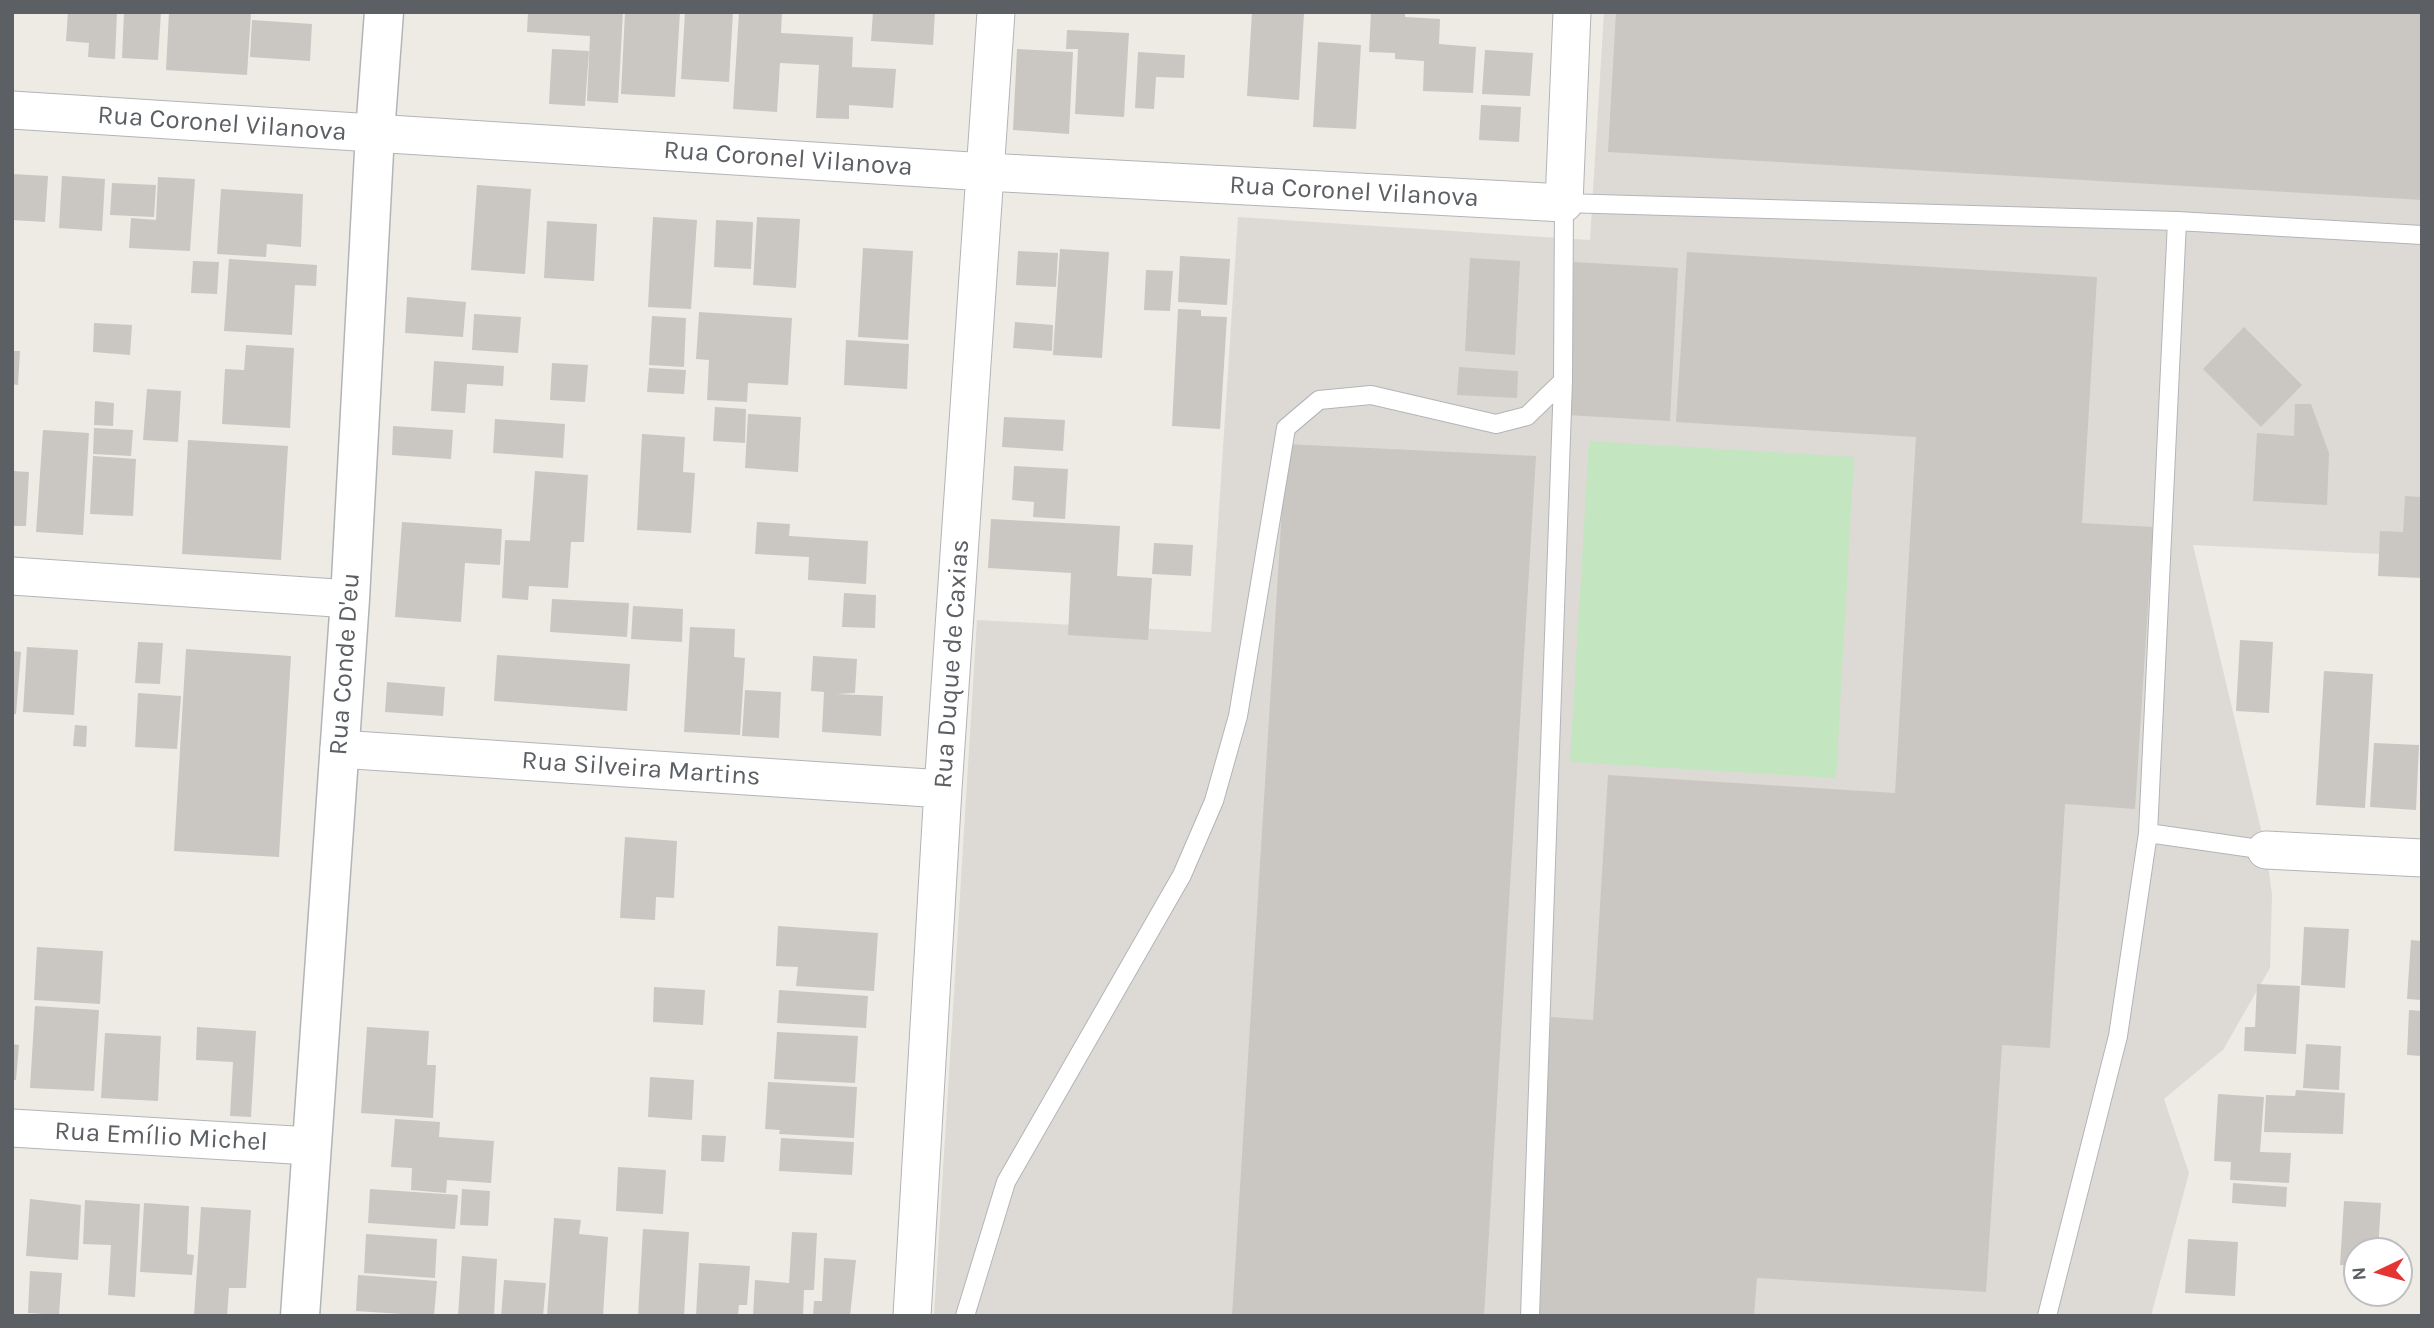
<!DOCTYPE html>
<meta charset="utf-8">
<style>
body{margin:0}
#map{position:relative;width:2434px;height:1328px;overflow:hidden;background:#eeebe4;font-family:Karla,sans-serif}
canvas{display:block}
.frame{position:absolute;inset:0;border:14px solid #5c6064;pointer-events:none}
.north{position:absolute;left:2343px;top:1237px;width:70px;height:70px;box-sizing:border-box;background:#fff;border:2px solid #bebfc1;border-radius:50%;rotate:265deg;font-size:19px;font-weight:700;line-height:28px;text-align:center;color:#5c6064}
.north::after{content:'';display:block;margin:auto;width:24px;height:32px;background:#e53532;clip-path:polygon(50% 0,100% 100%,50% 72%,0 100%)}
</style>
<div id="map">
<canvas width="2434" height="1328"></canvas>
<div class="frame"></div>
<div class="north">N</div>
</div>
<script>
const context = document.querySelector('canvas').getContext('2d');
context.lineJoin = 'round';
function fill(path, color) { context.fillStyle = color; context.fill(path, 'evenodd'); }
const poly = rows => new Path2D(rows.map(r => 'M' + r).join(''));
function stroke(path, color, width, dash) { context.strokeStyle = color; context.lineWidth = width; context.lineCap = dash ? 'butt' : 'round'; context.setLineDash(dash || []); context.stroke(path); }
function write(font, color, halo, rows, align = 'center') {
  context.font = font + ' Karla,sans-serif'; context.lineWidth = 5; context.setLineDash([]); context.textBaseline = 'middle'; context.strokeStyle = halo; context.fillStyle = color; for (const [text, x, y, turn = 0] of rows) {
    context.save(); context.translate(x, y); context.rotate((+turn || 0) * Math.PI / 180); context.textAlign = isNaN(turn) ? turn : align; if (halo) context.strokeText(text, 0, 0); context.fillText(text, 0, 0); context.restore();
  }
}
const industrial = poly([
 [1604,12,2422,12,2422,556,2193,545,2266,850,2272,895,2270,968,2223,1050,2164,1099,2189,1173,2151,1316,934,1316,977,620,1211,632,1238,217,1590,240]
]);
const green = poly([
 [1589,441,1854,457,1836,778,1570,762]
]);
const building = poly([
 [68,12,117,12,115,59,88,57,89,43,66,41],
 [124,12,161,12,158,60,122,58],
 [169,12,251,13,247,75,166,70],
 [528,12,623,12,618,103,587,101,590,36,527,32],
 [625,12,680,12,675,97,621,94],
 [685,12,733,12,729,82,681,79],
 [739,12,782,12,781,33,853,37,852,67,896,69,893,108,849,105,849,119,816,118,819,65,780,63,777,112,733,109],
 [873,12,935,12,933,45,871,41],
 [1252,12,1304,13,1299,100,1247,96],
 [1371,12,1405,12,1405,17,1440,19,1439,44,1476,47,1473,93,1423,91,1424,61,1395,59,1395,53,1369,52],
 [1616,12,2422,12,2422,200,1608,152],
 [252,20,312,24,310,61,250,57],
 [1067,30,1129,33,1124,117,1075,114,1078,49,1066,49],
 [1318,42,1361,45,1356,129,1313,127],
 [552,49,589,51,585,106,549,104],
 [1017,49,1073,52,1069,134,1013,130],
 [1485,50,1533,53,1530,96,1482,94],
 [1138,52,1185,55,1184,78,1156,77,1154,109,1135,108],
 [1481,105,1521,107,1519,142,1479,140],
 [12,174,48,176,45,222,12,220],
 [62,176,105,179,102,231,59,228],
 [158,177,195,179,190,251,129,248,131,218,156,220],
 [112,183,156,185,154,217,110,215],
 [477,185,531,189,525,274,471,270],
 [221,189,303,194,301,247,267,244,266,257,217,254],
 [653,217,697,220,691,309,648,307],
 [757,217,800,219,796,288,753,285],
 [716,220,753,222,751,269,714,267],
 [547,221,597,224,594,281,544,278],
 [863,248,913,251,908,340,858,337],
 [1060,249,1109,252,1102,358,1053,355],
 [1018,251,1058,253,1056,287,1016,285],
 [1687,252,2097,277,2082,523,2153,527,2135,809,2065,804,2050,1048,2002,1045,1986,1292,1757,1278,1754,1316,1533,1316,1551,1017,1593,1020,1608,775,1895,793,1916,437,1676,422],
 [1180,256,1230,259,1227,305,1178,302],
 [1470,258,1520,261,1515,355,1465,351],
 [229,259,317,265,316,286,295,285,292,335,224,331],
 [193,261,219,262,217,294,191,293],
 [1574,262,1678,268,1670,421,1566,415],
 [1146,270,1173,271,1170,311,1144,310],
 [407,297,466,302,463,337,405,333],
 [1178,309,1201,310,1201,316,1227,317,1220,429,1172,426],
 [699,312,792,318,788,385,748,383,747,402,707,400,709,360,696,359],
 [474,314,521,317,518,353,472,350],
 [652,316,686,318,684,367,649,365],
 [1015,322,1053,325,1052,351,1013,348],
 [94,323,132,325,130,355,93,352],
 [2244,327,2302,385,2261,427,2203,369],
 [846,340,909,344,907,389,844,385],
 [246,345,294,348,290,428,222,424,225,369,244,370],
 [12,351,20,351,18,385,12,384],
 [434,361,504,366,503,386,467,384,465,413,431,411],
 [552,363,588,365,585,402,550,400],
 [1459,367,1518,371,1517,398,1457,395],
 [649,368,686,370,684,394,647,392],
 [147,389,181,391,178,442,143,440],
 [95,401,114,403,113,426,94,425],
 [2295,404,2311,404,2329,453,2327,505,2253,501,2257,433,2294,436],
 [715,407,746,409,745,443,713,441],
 [748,414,801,417,798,472,745,468],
 [1004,417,1065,420,1063,451,1002,447],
 [495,419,565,424,563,458,493,453],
 [393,426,453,430,451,459,392,455],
 [94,428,133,430,131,456,93,454],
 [43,430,89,433,83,535,36,532],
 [642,434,685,437,683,472,695,473,691,533,637,530],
 [188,440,288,446,281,560,182,554],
 [1286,444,1536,456,1484,1316,1232,1316],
 [93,456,136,459,133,516,90,514],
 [1014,466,1068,469,1065,519,1033,517,1034,502,1012,500],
 [12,471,29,472,26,526,12,526],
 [535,471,588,475,584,542,571,542,568,588,529,586,528,600,502,598,505,540,530,541],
 [2405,496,2422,497,2422,578,2378,576,2380,531,2403,532],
 [991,519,1120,526,1117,576,1152,578,1148,640,1068,635,1071,573,988,568],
 [402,522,502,529,500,565,465,563,461,622,395,617],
 [757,522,790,524,789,536,868,541,866,584,808,580,809,557,755,554],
 [1154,543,1193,545,1191,576,1152,574],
 [844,593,876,595,875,628,842,627],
 [552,599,629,603,627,637,550,632],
 [633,606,683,609,682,642,631,639],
 [690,627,735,629,734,657,745,658,740,735,684,732],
 [2240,640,2273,642,2269,713,2236,711],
 [138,642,163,643,160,684,135,683],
 [27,647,78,650,74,715,23,712],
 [186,649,291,656,279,857,174,851],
 [12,651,21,652,16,714,12,714],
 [497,655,630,664,627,711,494,701],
 [813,656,857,659,855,693,836,694,883,696,881,736,822,732,824,692,811,691],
 [2324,671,2373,674,2365,808,2316,805],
 [387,682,445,687,443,716,385,712],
 [745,690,781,692,779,738,742,736],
 [138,693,181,696,177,749,135,747],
 [75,725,87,726,86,747,73,746],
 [2374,743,2419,745,2416,810,2370,807],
 [625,837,677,841,674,898,656,897,655,920,620,918],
 [778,926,878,933,874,991,796,986,798,967,776,966],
 [2304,927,2349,929,2345,988,2301,985],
 [2411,940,2422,941,2422,1000,2407,999],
 [37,947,103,951,100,1004,34,1000],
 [2257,984,2300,986,2296,1054,2244,1051,2245,1027,2255,1027],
 [654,987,705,990,703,1025,653,1022],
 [779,990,868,996,866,1028,777,1023],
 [35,1006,99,1010,94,1091,30,1088],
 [2409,1010,2422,1011,2422,1056,2407,1055],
 [197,1027,256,1031,251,1117,230,1116,233,1062,196,1060],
 [367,1027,429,1031,427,1065,436,1065,433,1118,361,1113],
 [777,1032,858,1036,855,1083,774,1079],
 [105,1033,161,1036,158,1101,101,1098],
 [12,1044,19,1045,16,1080,12,1080],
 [2306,1044,2341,1046,2339,1090,2303,1088],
 [650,1077,694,1080,692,1120,648,1117],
 [768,1082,857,1087,854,1138,779,1134,780,1130,765,1129],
 [2296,1090,2345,1093,2343,1134,2264,1132,2266,1095,2295,1096],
 [2218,1094,2264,1097,2260,1152,2291,1153,2289,1183,2230,1180,2231,1162,2214,1161],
 [395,1119,440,1122,439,1137,494,1141,491,1183,447,1180,446,1193,411,1190,412,1168,391,1167],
 [702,1135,726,1136,724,1162,701,1161],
 [781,1138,854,1142,852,1175,779,1171],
 [618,1167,666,1170,663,1214,616,1211],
 [2233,1183,2287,1187,2286,1207,2232,1203],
 [370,1189,458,1195,455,1229,368,1223],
 [462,1189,490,1191,488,1226,460,1225],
 [30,1199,81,1205,78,1260,26,1256],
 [85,1200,140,1204,135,1297,108,1295,111,1245,83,1244],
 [2344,1201,2381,1203,2378,1251,2357,1251,2357,1266,2340,1265],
 [144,1203,189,1206,187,1254,194,1255,192,1275,140,1272],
 [201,1207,251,1210,246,1288,229,1288,227,1316,194,1316],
 [554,1218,581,1220,579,1234,608,1237,603,1316,547,1316],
 [643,1229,689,1232,684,1316,638,1316],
 [792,1232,817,1233,814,1290,804,1290,803,1316,753,1316,755,1280,789,1283],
 [366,1234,437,1239,435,1278,364,1273],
 [2188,1239,2238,1242,2235,1296,2185,1293],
 [462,1256,497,1259,494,1316,458,1316],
 [824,1258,856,1260,850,1316,813,1316,814,1301,822,1301],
 [699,1263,750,1266,747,1305,739,1305,738,1316,696,1316],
 [30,1271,62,1273,59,1315,28,1313],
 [358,1275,437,1281,434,1316,356,1311],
 [504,1280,546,1283,543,1316,501,1316]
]);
const service = poly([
 [2177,221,2148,833,2266,850],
 [965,1316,1006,1182,1182,875,1214,801,1238,716,1286,428,1319,400,1371,395,1496,424,1527,416,1563,381],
 [1530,1316,1563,381,1564,203,2177,221,2422,235],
 [2047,1316,2118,1036,2148,833]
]);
const minor = poly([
 [12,110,986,172,1564,203,1572,12],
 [12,576,350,599],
 [339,749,943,789],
 [2266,850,2422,858],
 [12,1128,310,1146],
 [912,1316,943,789,996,12]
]);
const tertiary = poly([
 [300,1316,350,599,375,133,384,12]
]);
const streetNames = [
 ["Rua Coronel Vilanova",222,124,4],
 ["Rua Coronel Vilanova",788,159,4],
 ["Rua Coronel Vilanova",1354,192,3],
 ["Rua Conde D'eu",345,664,-86],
 ["Rua Duque de Caxias",952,664,-86],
 ["Rua Silveira Martins",641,769,4],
 ["Rua Emílio Michel",161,1137,3]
];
fill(industrial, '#dddad6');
fill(green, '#c3e5c0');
fill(building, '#cac6c1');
stroke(service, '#b1b5b8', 20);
stroke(minor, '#b1b5b8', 39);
stroke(tertiary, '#b1b5b8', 41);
stroke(service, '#fff', 18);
stroke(minor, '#fff', 37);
stroke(tertiary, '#fff', 38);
write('26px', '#5c6064', '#fff', streetNames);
</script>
